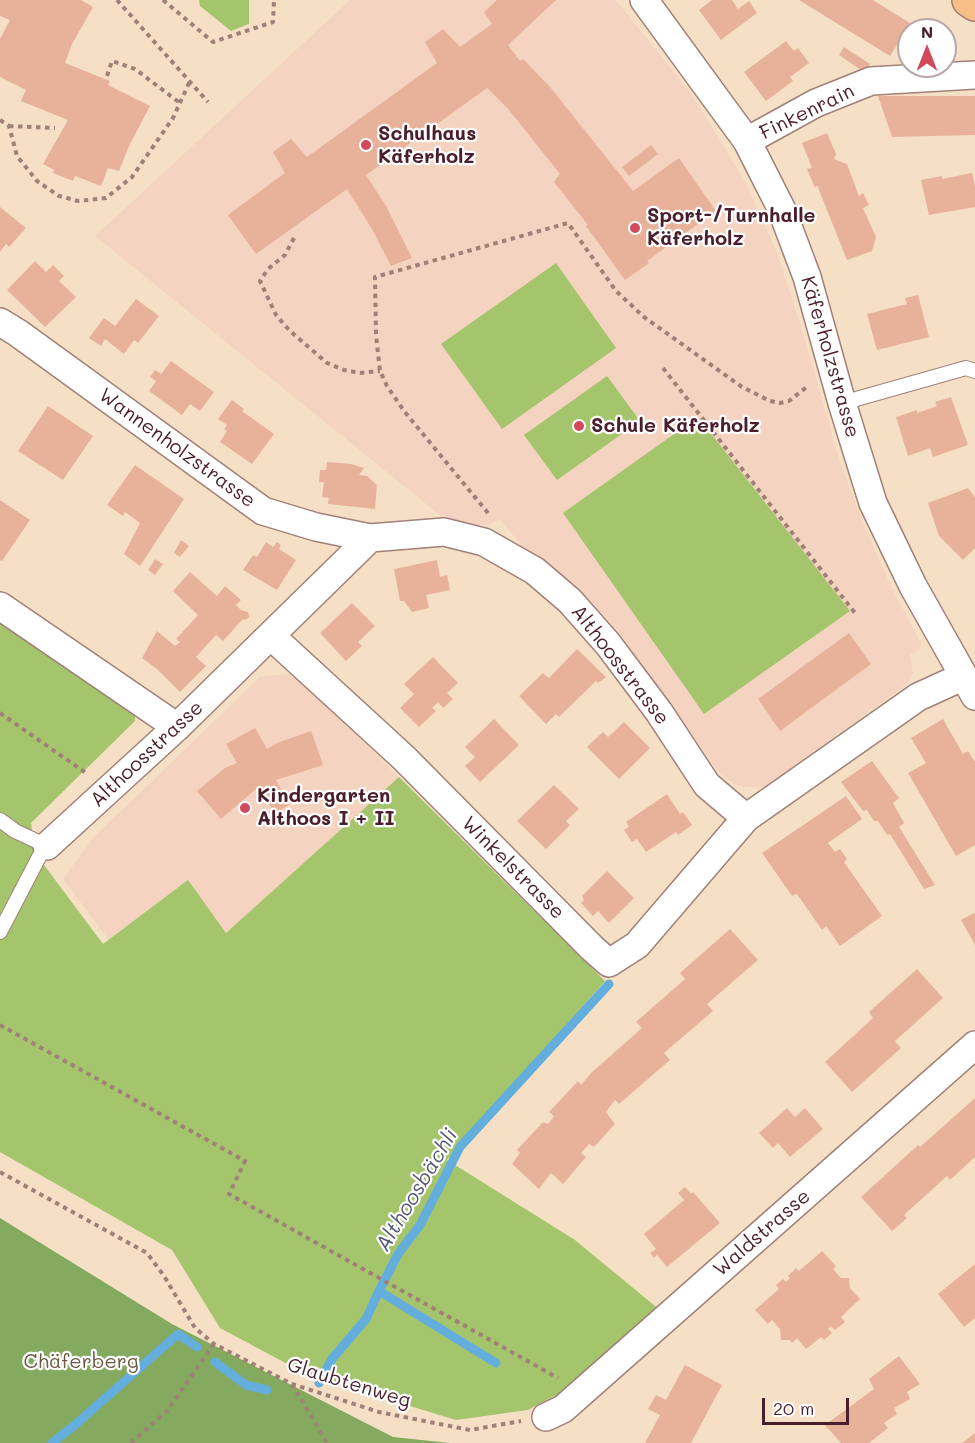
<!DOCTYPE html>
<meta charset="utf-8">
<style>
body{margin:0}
#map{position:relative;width:975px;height:1443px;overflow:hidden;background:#f5e0c6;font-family:Mali,sans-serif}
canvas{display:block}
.north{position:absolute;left:897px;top:18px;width:60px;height:60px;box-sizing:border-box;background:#fff;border:2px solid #b7a5aa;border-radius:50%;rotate:0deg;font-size:16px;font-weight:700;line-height:24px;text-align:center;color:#4a1f2b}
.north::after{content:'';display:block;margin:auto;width:21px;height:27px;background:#d1495b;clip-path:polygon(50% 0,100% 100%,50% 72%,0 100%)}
.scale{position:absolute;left:762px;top:1398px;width:87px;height:27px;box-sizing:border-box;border:3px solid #4a1f2b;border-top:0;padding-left:8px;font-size:18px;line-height:21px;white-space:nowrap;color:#4a1f2b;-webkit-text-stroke:4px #fff;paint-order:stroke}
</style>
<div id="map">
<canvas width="975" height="1443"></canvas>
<div class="north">N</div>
<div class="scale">20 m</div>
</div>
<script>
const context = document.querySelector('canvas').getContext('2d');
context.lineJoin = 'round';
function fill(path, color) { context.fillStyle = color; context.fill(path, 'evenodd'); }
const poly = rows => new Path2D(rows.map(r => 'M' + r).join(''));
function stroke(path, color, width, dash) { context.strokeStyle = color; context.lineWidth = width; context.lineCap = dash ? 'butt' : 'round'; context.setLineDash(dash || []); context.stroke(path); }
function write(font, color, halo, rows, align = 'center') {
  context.font = font + ' Mali,sans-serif'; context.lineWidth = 4.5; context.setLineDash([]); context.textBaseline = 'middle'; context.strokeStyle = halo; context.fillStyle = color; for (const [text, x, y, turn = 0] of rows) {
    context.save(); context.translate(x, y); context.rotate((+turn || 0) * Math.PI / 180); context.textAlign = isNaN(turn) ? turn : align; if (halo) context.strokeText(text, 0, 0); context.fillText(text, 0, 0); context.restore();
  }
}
const built = poly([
 [350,0,616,0,689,91,709,122,747,185,777,253,800,323,839,459,863,523,890,584,921,644,920,649,910,655,913,673,910,680,903,687,777,778,772,784,764,787,745,787,734,784,719,773,615,627,574,584,522,546,500,519,489,525,451,524,95,236],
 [294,674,399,777,225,934,109,940,63,879,93,838,261,676]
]);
const green = poly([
 [199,0,249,0,249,24,231,31,200,6],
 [556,263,616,348,502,429,441,344],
 [607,376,640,421,557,480,524,435],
 [698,417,850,611,704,714,563,513],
 [0,620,135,711,135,721,31,823,35,853,103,944,188,880,226,933,399,777,605,981,447,1160,575,1240,661,1311,579,1383,528,1410,456,1420,308,1375,220,1328,172,1250,0,1152]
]);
const forest = poly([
 [0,1218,172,1324,393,1437,450,1443,0,1443]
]);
const stream = poly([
 [215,1362,246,1385,267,1390],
 [496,1363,379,1291,398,1254,420,1225,460,1147,609,984],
 [319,1383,332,1359,366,1319,379,1291],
 [52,1443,76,1424,178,1334,197,1347]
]);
const building = poly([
 [0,0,81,0,93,7,72,44,65,63,110,81,108,85,150,106,130,144,119,171,108,168,101,186,75,176,73,181,53,173,54,170,43,164,68,120,21,101,26,90,0,77,0,39,10,20,0,16],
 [497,0,556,0,508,45,520,61,523,59,550,87,633,191,679,158,718,214,716,215,713,213,647,261,649,263,625,280,586,226,588,225,554,182,560,174,509,110,487,88,366,175,386,206,412,258,391,266,372,229,347,189,256,254,228,215,285,173,273,152,291,139,307,157,437,63,425,42,443,29,460,47,492,24,484,12],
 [712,0,732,0,738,9,749,1,757,13,721,40,699,10],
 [799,0,873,0,921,30,909,30,909,42,902,37,890,56],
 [786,41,794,51,798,48,809,63,790,77,793,81,766,101,744,72],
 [844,47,870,64,864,72,839,55],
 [878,96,975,96,975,135,892,137],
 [827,133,836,154,834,159,847,164,859,196,863,193,869,205,863,208,876,237,872,251,847,260,817,185,815,188,807,169,812,168,802,143],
 [651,145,658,154,629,176,622,167],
 [972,173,975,186,975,207,929,215,921,180,942,176,942,179],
 [0,207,26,228,9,247,6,244,0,252],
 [35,261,46,272,53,265,64,276,59,281,76,297,45,327,7,290],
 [918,295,929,337,877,350,867,314,907,304,905,298],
 [136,299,159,316,138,343,134,340,124,354,105,339,101,346,89,338,104,318,115,326],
 [171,361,214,392,200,411,190,404,182,415,149,391,156,381,150,377,155,370,161,374],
 [951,397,968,445,933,457,930,448,908,456,896,417,917,410,917,413,937,406,935,402],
 [232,400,244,409,242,411,274,434,252,464,220,442,227,431,224,429,227,425,218,419],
 [48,406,93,436,63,480,18,451],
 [327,462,351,464,364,468,359,475,367,476,377,485,375,509,328,504,329,498,322,497,324,482,319,482,320,470,326,470],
 [135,465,184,499,140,566,124,554,140,523,125,512,123,516,107,505],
 [968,488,975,497,975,548,963,560,939,536,928,503],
 [0,500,30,520,2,561,0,560],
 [181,540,189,546,180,557,174,553],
 [266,542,273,547,277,542,281,545,279,549,296,560,277,590,243,570,253,555,257,557],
 [155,559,163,564,155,575,148,570],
 [437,560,440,577,447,575,450,590,426,595,429,608,412,612,404,601,400,601,394,569],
 [190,572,217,596,225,586,241,600,236,605,241,610,248,612,249,617,247,619,242,620,223,641,216,635,196,657,206,666,180,692,157,669,142,658,157,631,175,646,180,642,176,639,198,615,173,591],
 [352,603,375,626,358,642,362,646,346,661,320,633],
 [849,633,871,664,780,731,758,699],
 [577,649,606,677,598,683,596,681,559,717,556,714,546,724,519,696,543,673,549,678],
 [433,657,458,683,447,693,453,699,443,708,438,702,432,708,436,711,419,727,400,708,414,694,404,684],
 [494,719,519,745,480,782,465,766,475,757,465,747],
 [943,719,963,754,968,751,975,762,975,845,956,856,908,773,926,763,911,738],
 [624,722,650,748,619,779,587,747,603,732,608,737],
 [255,728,267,749,277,743,311,731,323,765,276,780,289,805,275,813,258,787,221,819,197,791,225,768,237,763,226,744],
 [872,761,899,798,893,803,904,823,899,827,935,885,924,889,890,834,887,835,878,821,874,821,867,810,863,811,841,782],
 [554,785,579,809,566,821,570,825,546,849,517,821],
 [667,794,680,814,683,812,692,825,678,835,676,832,646,852,637,839,632,842,624,830,629,827,626,822],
 [846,796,862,819,828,843,835,852,840,849,847,859,844,862,882,916,840,946,826,926,822,930,797,894,792,896,762,853],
 [607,871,634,898,609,923,598,911,593,916,581,903,584,900,582,896],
 [974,913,975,915,975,945,961,920],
 [730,929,758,960,707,1004,713,1011,664,1053,670,1060,619,1104,615,1100,606,1112,615,1124,594,1147,589,1144,581,1153,586,1157,563,1184,551,1173,539,1189,512,1164,520,1153,517,1150,543,1122,548,1124,554,1116,549,1112,578,1081,581,1085,591,1073,642,1028,636,1022,685,979,680,973],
 [917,969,943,998,895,1041,901,1048,852,1092,825,1062,873,1018,869,1012],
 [975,1098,975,1157,950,1180,947,1176,904,1215,907,1218,892,1231,861,1197,918,1145,920,1147],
 [787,1108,795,1117,805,1108,823,1129,790,1157,778,1143,773,1148,759,1133],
 [685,1187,691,1194,693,1192,720,1223,667,1267,657,1255,654,1258,650,1253,656,1249,644,1234,684,1200,678,1193],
 [822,1251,836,1266,833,1269,841,1278,849,1278,850,1288,860,1299,841,1317,845,1322,835,1330,831,1326,828,1329,832,1333,824,1340,821,1337,806,1349,797,1338,792,1343,790,1340,781,1340,780,1329,772,1320,768,1324,755,1310,779,1289,776,1285,783,1279,786,1282,790,1278,788,1276,796,1268,799,1271],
 [975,1264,975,1318,964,1327,938,1294],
 [899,1356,920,1384,907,1392,910,1399,894,1408,897,1414,884,1423,888,1428,869,1443,841,1443,825,1425,874,1389,869,1379],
 [685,1365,722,1385,691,1443,645,1443,660,1415,648,1409,656,1395,666,1400],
 [975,1433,975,1443,962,1443,965,1441]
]);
const path = poly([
 [117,0,208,102],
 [163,0,213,42,273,22,274,0],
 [107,76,112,61,135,69,180,103],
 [0,120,9,126,17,156,37,181,59,196,78,201,106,198,132,177,173,118,190,81],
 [9,126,55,128],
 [294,238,285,255,268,269,260,281,276,315,290,331,327,363,344,370,360,373,380,371],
 [663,368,855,613],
 [488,513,404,411,387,386,380,371,376,335,375,277,568,223,616,291,644,317,742,387,770,401,780,403,789,401,808,386],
 [0,713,86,773],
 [0,1025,245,1161,229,1194,558,1378],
 [0,1172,147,1253,164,1276,195,1328,214,1344,292,1384,379,1412,470,1430,521,1421],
 [292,1384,327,1443],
 [131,1443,167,1411,214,1344]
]);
const lane = poly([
 [842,403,966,368,975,371],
 [0,820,15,831,47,846,39,857,0,932]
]);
const street = poly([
 [644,0,747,141,781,208,807,277,842,403,873,503,913,586,975,696],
 [747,141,816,103,871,81,975,75],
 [0,322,18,333,263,511,316,527,370,538,444,532,484,542,535,571,570,601,608,644,659,712,707,785,746,818,918,697,964,676],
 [0,606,177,727],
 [271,636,404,758,592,948,609,963,637,945,746,818],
 [47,846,177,727,370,538],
 [546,1417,563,1409,975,1045]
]);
const primary = poly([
 [969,0,975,4]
]);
const markers = [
 [366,145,6,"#d1495b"],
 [635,228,6,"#d1495b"],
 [579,426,6,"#d1495b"],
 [245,808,6,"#d1495b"]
];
const streetNames = [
 ["Finkenrain",807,112,-26],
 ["Käferholzstrasse",830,357,74],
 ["Wannenholzstrasse",177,448,36],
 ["Althoosstrasse",620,665,52],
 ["Althoosstrasse",147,754,-43],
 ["Winkelstrasse",513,868,45],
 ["Waldstrasse",762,1233,-41],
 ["Glaubtenweg",349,1383,17]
];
const poiNames = [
 ["Schulhaus",378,134],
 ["Käferholz",378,157],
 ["Sport-/Turnhalle",647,216],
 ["Käferholz",647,239],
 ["Schule Käferholz",591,426],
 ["Kindergarten",257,796],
 ["Althoos I + II",257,819]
];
const parkNames = [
 ["Chäferberg",81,1362]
];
const waterNames = [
 ["Althoosbächli",417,1190,-59]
];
fill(built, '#f4d3c0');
fill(green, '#a5c56d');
fill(forest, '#84aa60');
stroke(stream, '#63aedc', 9);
fill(building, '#e8b29a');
stroke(lane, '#a08078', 16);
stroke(street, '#a08078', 30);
stroke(primary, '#a08078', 36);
stroke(path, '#a08078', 4, [4.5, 4.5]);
stroke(lane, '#fff', 14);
stroke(street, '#fff', 27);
stroke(primary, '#f7be87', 33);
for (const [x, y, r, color] of markers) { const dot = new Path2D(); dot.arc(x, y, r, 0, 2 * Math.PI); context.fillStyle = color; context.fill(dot); stroke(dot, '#fff', 2); }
write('20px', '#4a1f2b', '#fff', streetNames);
write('bold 20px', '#4a1f2b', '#fff', poiNames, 'left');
write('20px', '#6a5942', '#fff', parkNames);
write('italic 21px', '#545872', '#fff', waterNames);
</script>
